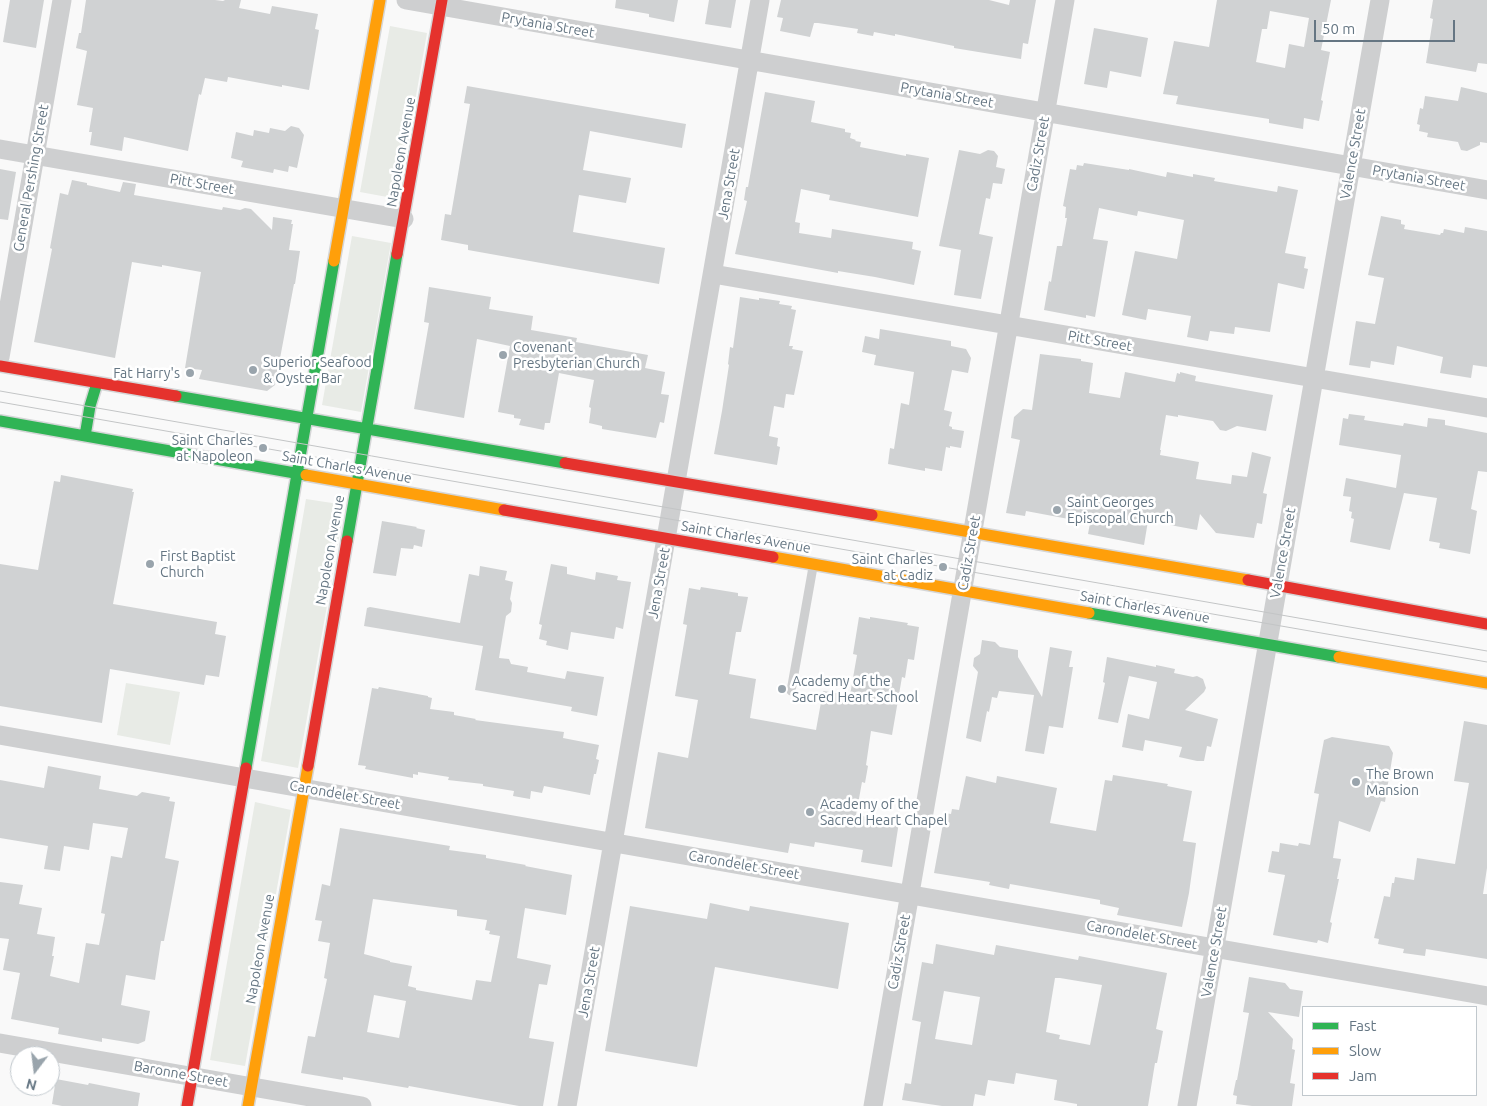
<!DOCTYPE html>
<style>
body{margin:0}
#map{position:relative;width:1487px;height:1106px;overflow:hidden;background:#f9f9f9;font-family:Ubuntu,sans-serif}
canvas{display:block}
.legend{position:absolute;left:1302px;top:1006px;width:175px;height:90px;box-sizing:border-box;background:#fff;border:1px solid #c1c8cd;margin:0;padding:6px 9px;list-style:none;font-size:15px;color:#657683}
.legend li{display:flex;align-items:center;gap:10px;height:25px}
.legend b{width:25px;border:1px solid #c1c8cd}
.north{position:absolute;left:10px;top:1046px;width:50px;height:50px;box-sizing:border-box;background:#fff;border:1px solid #c1c8cd;border-radius:50%;rotate:195deg;font-size:14px;font-weight:700;line-height:20px;text-align:center;color:#657683}
.north::after{content:'';display:block;margin:auto;width:18px;height:22px;background:#99a4ac;clip-path:polygon(50% 0,100% 100%,50% 72%,0 100%)}
.scale{position:absolute;left:1314px;top:20px;width:141px;height:22px;box-sizing:border-box;border:2px solid #657683;border-top:0;padding-left:6px;font-size:15px;line-height:18px;white-space:nowrap;color:#657683;-webkit-text-stroke:4px #fff;paint-order:stroke}
</style>
<div id="map">
<canvas width="1487" height="1106"></canvas>
<ul class="legend">
<li><b style="height:6px;background:#30b455"></b>Fast</li>
<li><b style="height:6px;background:#ff9f0a"></b>Slow</li>
<li><b style="height:6px;background:#e5322d"></b>Jam</li>
</ul>
<div class="north">N</div>
<div class="scale">50 m</div>
</div>
<script>
const context = document.querySelector('canvas').getContext('2d');
context.lineJoin = 'round';
function fill(path, color) { context.fillStyle = color; context.fill(path, 'evenodd'); }
const poly = rows => new Path2D(rows.map(r => 'M' + r).join(''));
function stroke(path, color, width, dash) { context.strokeStyle = color; context.lineWidth = width; context.lineCap = dash ? 'butt' : 'round'; context.setLineDash(dash || []); context.stroke(path); }
function write(font, color, halo, rows, align = 'center') {
  context.font = font + ' Ubuntu,sans-serif'; context.lineWidth = 5; context.setLineDash([]); context.textBaseline = 'middle'; context.strokeStyle = halo; context.fillStyle = color; for (const [text, x, y, turn = 0] of rows) {
    context.save(); context.translate(x, y); context.rotate((+turn || 0) * Math.PI / 180); context.textAlign = isNaN(turn) ? turn : align; if (halo) context.strokeText(text, 0, 0); context.fillText(text, 0, 0); context.restore();
  }
}
const green = poly([
 [390,26,427,33,398,199,360,192],
 [352,236,391,243,361,412,322,405],
 [306,499,345,505,298,768,261,761],
 [126,683,180,692,170,745,117,735],
 [255,802,291,810,245,1066,210,1060]
]);
const building = poly([
 [10,0,44,0,36,48,3,42],
 [86,0,215,0,223,1,225,0,241,0,239,8,270,14,272,6,318,14,315,29,319,30,309,90,282,85,282,87,228,77,227,82,205,78,201,95,199,94,188,151,124,137,122,151,90,145,92,132,89,132,93,108,77,105,87,51,76,48,79,33,81,33],
 [616,0,678,0,674,22,649,17,649,14,615,8],
 [709,0,736,0,731,28,705,24],
 [781,0,989,0,1009,5,1010,0,1036,0,1028,44,1023,43,1021,59,954,48,954,46,895,34,895,36,874,32,873,36,857,33,858,29,818,23,814,23,810,37,780,31,783,18,777,17],
 [1217,0,1331,0,1321,50,1330,52,1321,100,1323,101,1319,121,1304,118,1303,129,1269,123,1269,119,1176,104,1178,96,1163,94,1174,41,1209,47],
 [1270,11,1309,18,1304,47,1289,44,1285,68,1256,62,1262,29,1267,29],
 [1433,0,1487,0,1487,64,1478,63,1476,72,1426,63,1433,19,1430,18],
 [1094,28,1148,38,1141,77,1110,71,1107,88,1084,84],
 [467,86,686,124,682,148,590,131,583,170,631,178,626,203,579,195,573,232,665,248,659,284,468,250,468,245,441,240,445,214,451,215,470,104,464,103],
 [1461,87,1487,93,1487,143,1480,142,1480,145,1467,151,1461,150,1458,142,1427,137,1428,133,1419,131,1420,125,1417,124,1420,108,1423,109,1425,96,1458,101],
 [765,92,815,101,811,122,845,129,845,132,851,133,850,138,856,140,855,141,861,142,860,147,906,156,906,154,929,158,918,217,829,200,830,195,801,189,795,222,800,223,799,233,831,238,832,229,913,242,912,249,921,251,914,285,875,277,838,271,838,273,735,254,747,201,744,200,746,187,748,187],
 [291,126,299,128,304,135,297,168,289,166,288,172,274,169,273,173,241,167,243,161,231,158,236,132,253,136,254,130,269,133,270,128,285,131],
 [959,150,980,154,988,150,994,151,998,156,996,167,1005,169,1002,184,993,183,990,199,986,198,979,234,993,237,981,299,954,295,961,250,939,246],
 [1084,163,1129,170,1129,169,1166,177,1167,172,1193,177,1193,174,1215,178,1214,181,1277,192,1278,186,1298,190,1285,253,1306,257,1304,268,1308,269,1304,289,1278,283,1270,332,1235,327,1234,334,1210,331,1208,341,1187,337,1191,316,1148,309,1146,320,1122,315,1135,251,1177,259,1184,220,1138,211,1137,216,1099,208,1093,239,1108,241,1095,317,1086,315,1086,318,1044,310,1049,281,1051,282,1057,246,1062,246,1067,218,1065,218,1066,207,1063,206,1070,169,1076,170,1077,165,1083,166],
 [0,169,16,172,8,220,0,219],
 [72,180,87,183,87,185,120,192,123,182,136,184,134,195,222,210,223,207,240,210,245,208,251,209,272,230,273,217,292,220,291,224,293,224,289,250,300,251,295,284,294,284,275,385,267,391,199,379,202,370,185,368,201,272,162,265,162,267,132,262,115,358,34,342,52,249,50,248,60,193,68,195],
 [1381,216,1401,220,1401,224,1405,225,1404,229,1440,235,1441,233,1443,233,1444,229,1464,233,1465,227,1487,231,1487,367,1473,365,1471,378,1440,373,1443,357,1397,346,1394,365,1371,361,1370,368,1349,365,1356,321,1375,324,1384,278,1368,275],
 [429,287,491,297,489,309,533,316,531,330,577,338,576,342,648,355,645,368,665,372,661,394,669,395,664,423,660,422,656,438,602,429,602,426,589,423,591,408,589,407,594,380,559,373,550,423,545,423,544,430,519,425,521,419,514,418,514,415,498,412,510,346,477,339,464,418,414,409,429,323,424,322],
 [740,297,759,300,759,298,780,301,779,304,792,306,791,309,796,310,789,346,793,346,792,349,803,351,794,395,786,394,784,408,774,406,769,436,778,438,777,446,780,447,777,465,714,454,722,411,729,365,728,364,730,347,733,348],
 [880,329,951,341,951,346,966,349,971,358,968,373,952,370,944,410,952,412,949,426,952,427,952,429,964,431,961,448,950,446,950,448,946,447,942,471,925,468,925,471,888,464,890,448,894,449,901,403,909,405,914,372,874,365,876,355,862,352,865,336,879,339],
 [1040,354,1081,359,1081,361,1093,363,1089,393,1120,398,1125,372,1175,382,1177,373,1180,374,1180,372,1196,376,1195,381,1273,395,1266,431,1237,426,1226,431,1220,430,1213,421,1178,415,1178,417,1166,415,1160,450,1161,450,1160,455,1199,462,1196,479,1231,484,1232,475,1247,477,1252,452,1271,457,1263,493,1267,494,1262,524,1257,523,1254,538,1216,533,1200,514,1197,530,1148,521,1144,545,1088,534,1090,523,1026,511,1025,516,1006,513,1020,440,1011,438,1014,417,1023,409,1032,410],
 [1349,414,1365,416,1364,420,1403,426,1404,423,1427,427,1428,418,1445,420,1445,425,1487,433,1487,472,1478,471,1471,509,1477,511,1470,554,1439,548,1440,543,1429,541,1437,498,1404,493,1390,550,1350,542,1354,519,1351,518,1352,512,1349,511,1351,497,1343,496,1346,478,1396,488,1401,455,1339,445,1343,418,1348,419],
 [61,475,133,489,132,492,134,492,113,604,217,622,215,634,226,636,219,677,206,675,204,685,110,669,102,723,0,706,0,564,38,570,54,481,60,482],
 [382,521,417,527,416,528,425,530,422,547,414,545,413,549,401,548,396,576,373,573],
 [551,564,567,567,567,574,595,580,596,572,618,576,617,580,631,582,623,629,616,627,614,639,571,632,568,650,546,645,547,641,539,639,542,625,539,624],
 [480,566,507,571,505,580,513,582,510,599,512,603,511,612,506,616,499,658,509,659,511,664,528,667,527,672,565,679,567,671,604,677,597,716,571,711,572,707,475,690,483,646,364,626,367,608,370,607,460,623,469,574,479,576],
 [701,587,738,593,738,596,748,597,741,632,736,632,729,674,756,679,750,718,816,730,823,691,850,695,857,655,853,654,859,617,870,619,870,617,908,623,907,625,919,627,914,660,908,659,905,678,902,677,892,735,871,731,866,765,868,766,865,783,862,782,856,815,899,822,892,867,861,862,863,850,815,842,814,847,790,843,788,853,645,828,658,752,688,758,698,700,675,696,687,625,683,624,689,588,700,590],
 [982,640,995,642,1000,647,1018,650,1018,657,1042,697,1050,647,1072,651,1069,667,1073,667,1063,728,1049,726,1044,754,1025,751,1034,695,999,691,997,698,992,697,989,712,987,711,981,742,966,738,978,672,973,666,974,658,980,654],
 [1107,657,1156,667,1156,665,1175,669,1174,673,1193,677,1197,676,1203,679,1206,688,1204,692,1185,710,1218,719,1211,747,1207,746,1204,761,1197,761,1179,757,1182,747,1145,740,1143,751,1122,747,1128,714,1149,719,1157,682,1129,676,1118,723,1098,719,1105,683,1103,682],
 [379,687,428,696,428,697,432,698,430,709,454,712,454,715,476,719,475,720,564,732,563,738,599,745,596,759,599,760,596,774,594,774,590,795,544,786,542,793,531,791,530,799,513,796,514,791,483,786,483,784,448,780,449,777,418,772,418,775,413,774,413,778,365,769,366,766,358,765,372,688,378,689],
 [1464,721,1487,725,1487,868,1483,894,1487,894,1487,959,1426,949,1425,956,1403,953,1404,949,1378,944,1379,939,1374,938,1384,896,1390,897,1392,883,1394,883,1395,877,1414,880,1417,858,1455,864,1469,783,1454,781],
 [1332,737,1389,746,1393,753,1385,802,1381,801,1370,832,1339,821,1333,858,1341,859,1337,879,1339,879,1330,922,1332,923,1328,943,1318,940,1317,943,1273,935,1285,875,1268,872,1272,851,1279,852,1280,843,1298,846,1299,843,1310,845,1319,794,1314,793,1324,740],
 [48,766,101,776,99,789,137,796,142,792,170,797,169,801,175,802,165,858,179,861,164,941,161,941,155,980,126,975,121,1005,150,1011,145,1041,138,1044,102,1038,102,1042,86,1039,58,1034,59,1028,11,1019,20,973,3,970,9,939,0,938,0,882,23,885,19,904,42,908,37,934,55,937,52,956,54,956,50,976,79,983,86,943,99,945,105,914,101,913,111,856,122,858,128,828,93,823,89,850,64,846,60,871,44,869,48,846,0,838,0,780,44,788],
 [1113,775,1168,784,1167,786,1192,791,1183,841,1196,843,1189,893,1182,927,1117,915,1119,908,1100,904,1100,900,1010,884,1009,889,989,885,990,882,934,873,945,813,951,814,952,809,959,810,966,776,996,783,997,776,1057,788,1050,823,1096,831,1105,780,1112,781],
 [340,828,450,846,449,850,486,855,486,858,526,865,525,866,572,875,566,915,525,908,517,958,551,965,547,985,539,984,529,1038,554,1042,543,1106,519,1106,409,1086,408,1088,343,1077,343,1080,301,1073,308,1036,315,1037,327,979,324,978,330,943,318,941,322,921,315,920,322,884,330,886],
 [373,899,457,910,457,916,487,920,485,930,490,931,489,934,500,936,491,982,476,980,472,1000,416,990,416,988,408,986,412,966,390,962,390,961,364,954],
 [374,995,406,1001,399,1038,367,1032],
 [710,903,749,911,750,906,849,923,838,989,715,967,697,1067,605,1051,630,906,707,919],
 [936,944,994,955,996,945,1078,960,1079,956,1167,973,1156,1029,1163,1031,1157,1063,1155,1063,1148,1106,1077,1106,1077,1104,1054,1100,1057,1080,1016,1073,1014,1084,988,1080,985,1096,975,1094,973,1106,942,1106,902,1100,905,1083,911,1084,921,1022,912,1020,922,962,933,964],
 [1055,978,1060,978,1102,985,1090,1045,1059,1039,1060,1035,1046,1032],
 [944,991,980,997,972,1045,935,1039],
 [1249,977,1285,983,1290,989,1303,991,1299,1017,1268,1012,1293,1039,1292,1049,1295,1050,1290,1083,1295,1084,1292,1106,1252,1106,1236,1104,1237,1096,1233,1095,1236,1080,1237,1080,1249,1013,1243,1012],
 [56,1079,88,1085,89,1083,140,1093,138,1106,62,1106,52,1104]
]);
const lane = poly([
 [791,691,813,567]
]);
const street = poly([
 [406,0,1487,190],
 [0,149,404,219],
 [713,274,1487,408],
 [0,357,62,0],
 [0,735,1487,996],
 [0,1043,362,1106],
 [567,1106,760,0],
 [873,1106,1065,0],
 [1187,1106,1380,0]
]);
const fast = poly([
 [176,396,565,463],
 [0,421,306,475],
 [85,436,90,406,97,383],
 [347,541,397,254],
 [1089,613,1339,657],
 [246,768,334,261]
]);
const slow = poly([
 [334,261,380,0],
 [306,475,504,510],
 [872,515,1248,580],
 [773,557,1089,613],
 [1339,657,1487,683],
 [248,1106,308,766]
]);
const jam = poly([
 [397,254,442,0],
 [0,366,176,396],
 [565,463,872,515],
 [504,510,773,557],
 [1248,580,1487,624],
 [308,766,347,541],
 [187,1106,246,768]
]);
const tram = poly([
 [0,391,1487,651],
 [0,402,1487,662]
]);
const markers = [
 [503,355,5,"#99a4ac"],
 [253,370,5,"#99a4ac"],
 [190,373,5,"#99a4ac"],
 [263,448,5,"#99a4ac"],
 [1057,510,5,"#99a4ac"],
 [150,564,5,"#99a4ac"],
 [943,567,5,"#99a4ac"],
 [782,689,5,"#99a4ac"],
 [1356,782,5,"#99a4ac"],
 [810,812,5,"#99a4ac"]
];
const streetNames = [
 ["Prytania Street",548,25,10],
 ["Prytania Street",947,95,10],
 ["Napoleon Avenue",401,152,-80],
 ["Cadiz Street",1038,154,-80],
 ["Valence Street",1353,154,-80],
 ["General Pershing Street",31,178,-80],
 ["Prytania Street",1419,178,10],
 ["Pitt Street",202,184,10],
 ["Jena Street",729,184,-80],
 ["Pitt Street",1100,341,10],
 ["Saint Charles Avenue",347,467,10],
 ["Saint Charles Avenue",746,537,10],
 ["Napoleon Avenue",330,550,-80],
 ["Cadiz Street",969,553,-80],
 ["Valence Street",1283,553,-80],
 ["Jena Street",659,583,-80],
 ["Saint Charles Avenue",1145,607,10],
 ["Carondelet Street",345,795,10],
 ["Carondelet Street",744,865,10],
 ["Carondelet Street",1142,935,10],
 ["Napoleon Avenue",260,949,-80],
 ["Cadiz Street",899,952,-80],
 ["Valence Street",1214,952,-80],
 ["Jena Street",589,982,-80],
 ["Baronne Street",181,1074,10]
];
const poiNames = [
 ["Covenant",513,347],
 ["Presbyterian Church",513,363],
 ["Superior Seafood",263,362],
 ["& Oyster Bar",263,378],
 ["Fat Harry's",180,373,"right"],
 ["Saint Charles",253,440,"right"],
 ["at Napoleon",253,456,"right"],
 ["Saint Georges",1067,502],
 ["Episcopal Church",1067,518],
 ["First Baptist",160,556],
 ["Church",160,572],
 ["Saint Charles",933,559,"right"],
 ["at Cadiz",933,575,"right"],
 ["Academy of the",792,681],
 ["Sacred Heart School",792,697],
 ["The Brown",1366,774],
 ["Mansion",1366,790],
 ["Academy of the",820,804],
 ["Sacred Heart Chapel",820,820]
];
fill(green, '#e8ebe6');
fill(building, '#d0d2d3');
stroke(fast, '#d5d6d7', 14);
stroke(slow, '#d5d6d7', 14);
stroke(jam, '#d5d6d7', 14);
stroke(lane, '#cecfd0', 9);
stroke(street, '#cecfd0', 19);
stroke(fast, '#30b455', 11);
stroke(slow, '#ff9f0a', 11);
stroke(jam, '#e5322d', 11);
stroke(tram, '#c3c5c6', 1);
for (const [x, y, r, color] of markers) { const dot = new Path2D(); dot.arc(x, y, r, 0, 2 * Math.PI); context.fillStyle = color; context.fill(dot); stroke(dot, '#fff', 2); }
write('14px', '#657683', '#fff', streetNames);
write('14px', '#657683', '#fff', poiNames, 'left');
</script>
